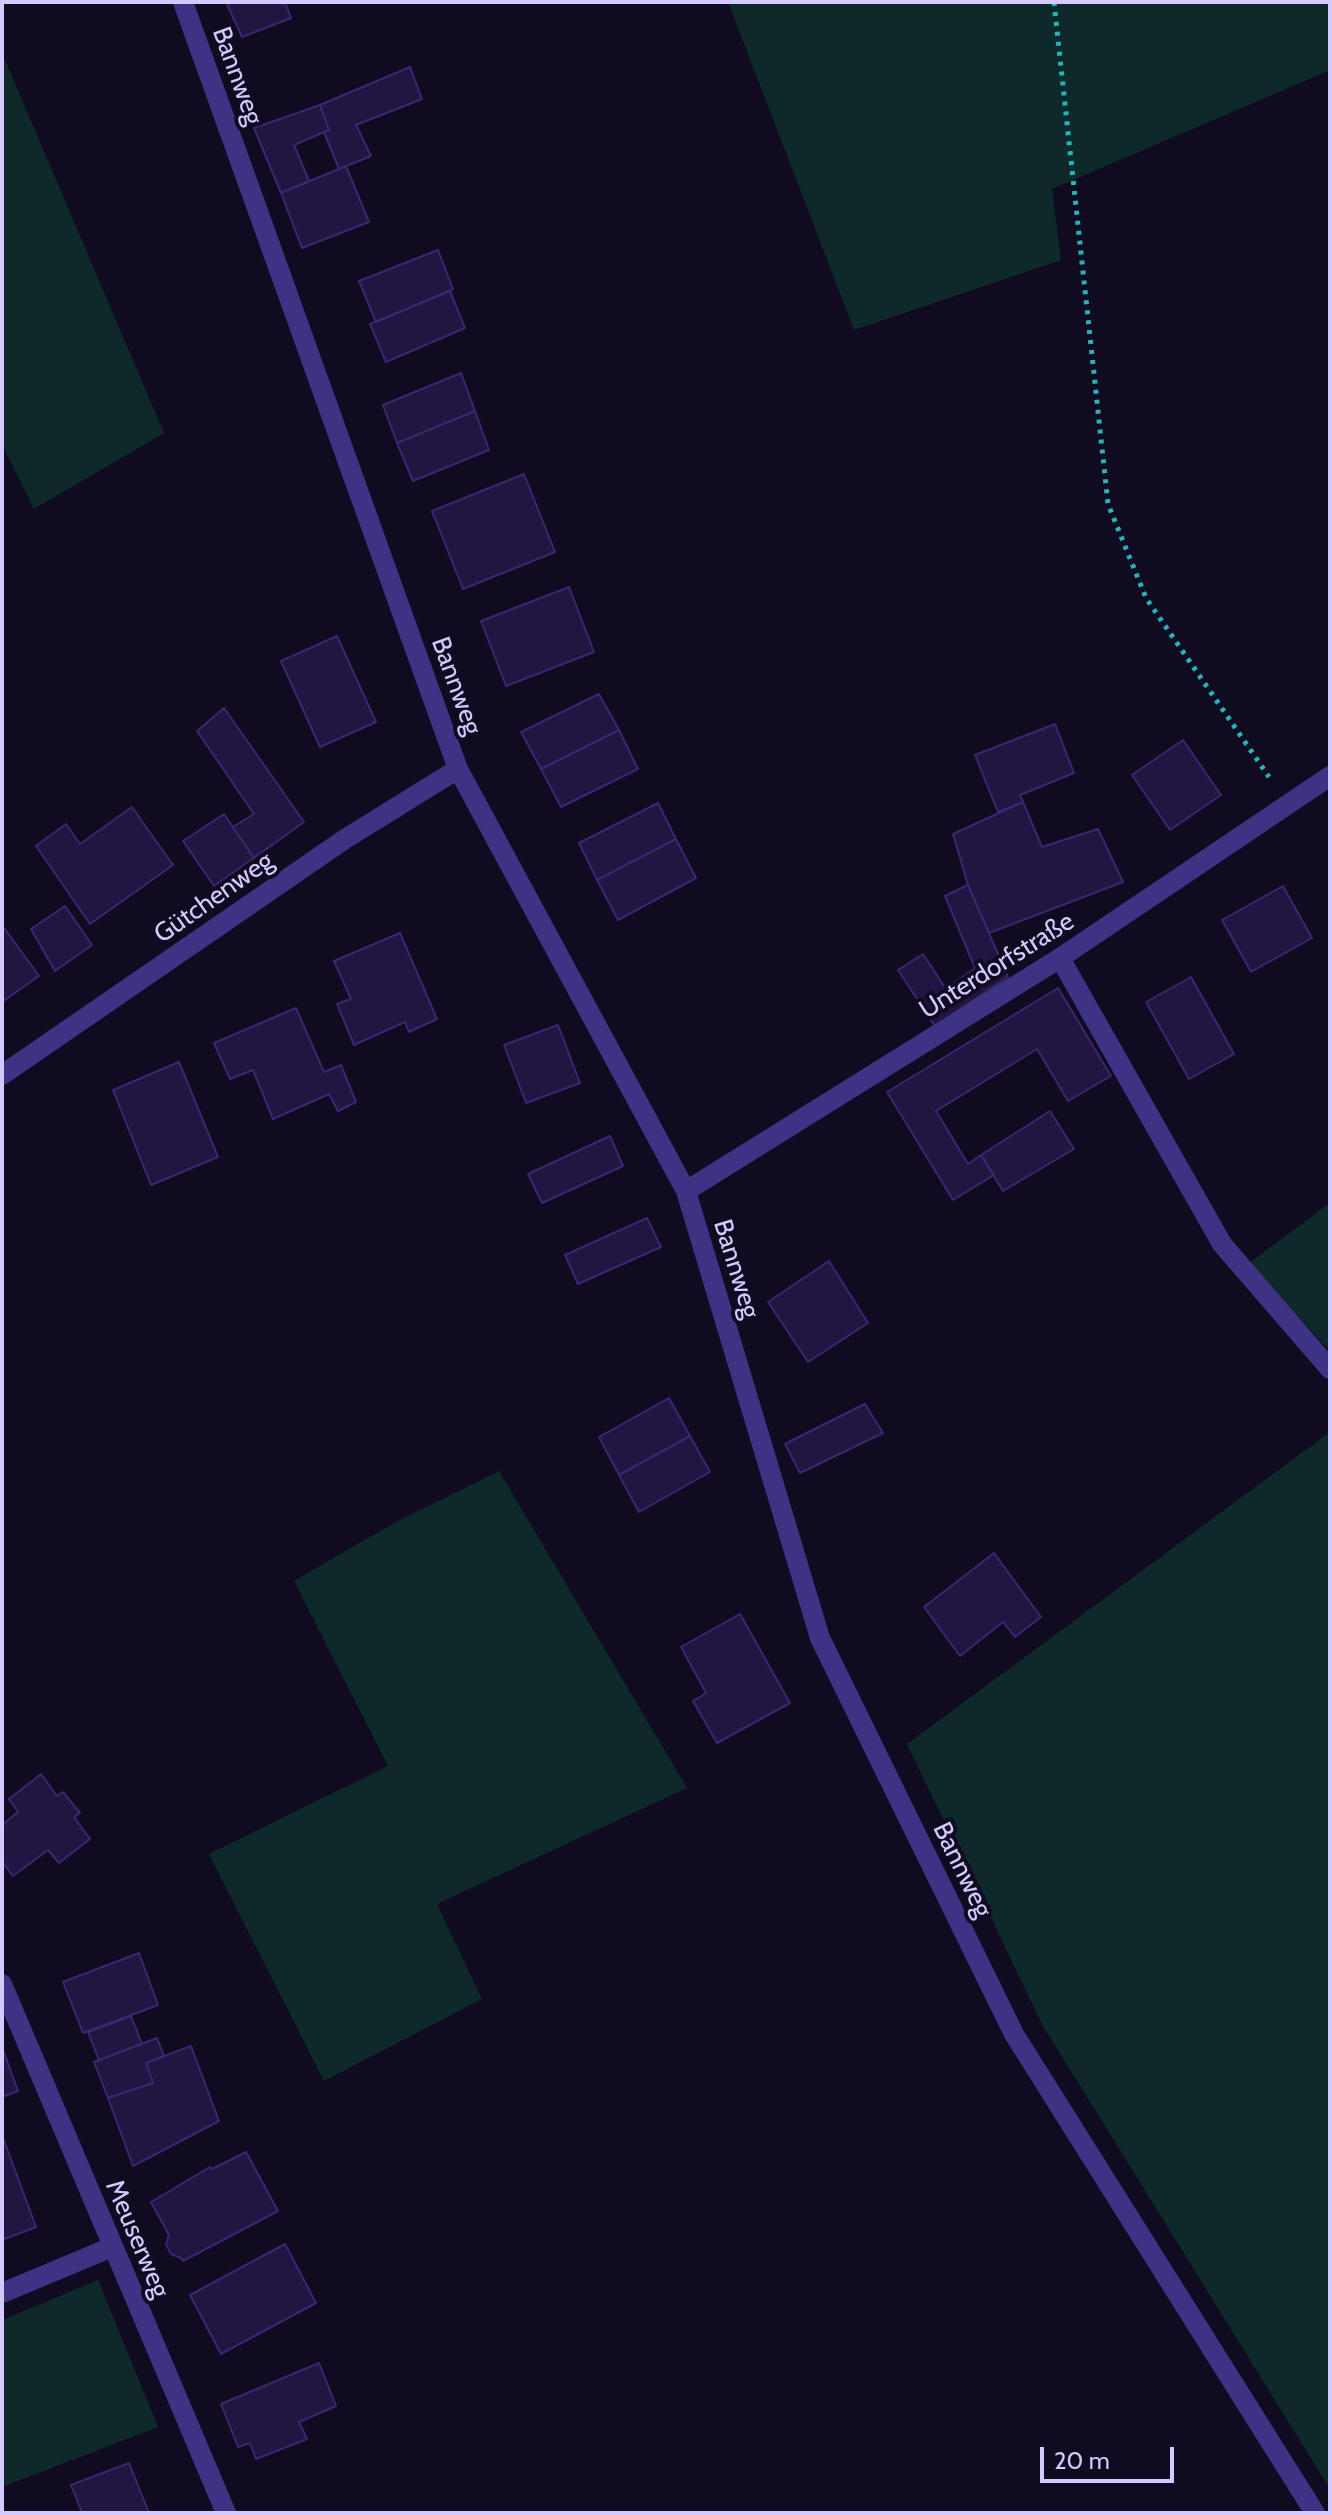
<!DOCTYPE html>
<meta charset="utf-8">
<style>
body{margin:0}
#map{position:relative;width:1332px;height:2515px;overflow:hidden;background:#100b20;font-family:Cabin,sans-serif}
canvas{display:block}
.frame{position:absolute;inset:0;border:4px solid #d5caff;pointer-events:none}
.scale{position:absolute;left:1040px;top:2447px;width:134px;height:36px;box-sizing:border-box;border:4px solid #d5caff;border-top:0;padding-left:10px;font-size:24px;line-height:28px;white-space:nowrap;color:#d5caff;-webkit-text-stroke:6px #100b20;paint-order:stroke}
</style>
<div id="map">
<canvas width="1332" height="2515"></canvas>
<div class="frame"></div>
<div class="scale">20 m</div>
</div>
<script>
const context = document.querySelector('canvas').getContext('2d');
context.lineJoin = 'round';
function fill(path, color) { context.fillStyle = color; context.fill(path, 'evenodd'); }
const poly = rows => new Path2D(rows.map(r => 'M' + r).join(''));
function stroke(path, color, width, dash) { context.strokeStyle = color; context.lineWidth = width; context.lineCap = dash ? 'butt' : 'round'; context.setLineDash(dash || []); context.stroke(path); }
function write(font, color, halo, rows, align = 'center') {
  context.font = font + ' Cabin,sans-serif'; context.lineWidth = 8; context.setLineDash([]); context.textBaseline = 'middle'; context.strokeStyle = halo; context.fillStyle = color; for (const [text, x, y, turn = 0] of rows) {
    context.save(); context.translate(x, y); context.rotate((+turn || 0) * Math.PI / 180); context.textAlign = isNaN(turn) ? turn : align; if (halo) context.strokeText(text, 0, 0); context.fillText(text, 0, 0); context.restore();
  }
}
const green = poly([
 [728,2,1330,2,1330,70,1052,189,1061,260,854,330],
 [2,53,164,433,34,509,2,445],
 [1330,1203,1330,1351,1249,1263],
 [1330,1432,1330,2489,1043,2026,907,1744],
 [499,1471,687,1788,437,1904,482,1999,324,2081,209,1854,388,1766,294,1581,394,1523],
 [98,2280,158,2427,2,2487,2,2320]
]);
const building = poly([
 [226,2,285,2,291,18,242,37,226,2],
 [410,67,422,99,356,125,371,156,339,169,324,132,329,130,320,105,410,67],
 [320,105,329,130,294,145,309,181,281,193,254,128,320,105],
 [346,166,369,222,302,248,281,193,346,166],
 [438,250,453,289,376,322,359,281,438,250],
 [450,291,465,328,386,362,370,324,450,291],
 [461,373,475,411,397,443,383,405,461,373],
 [475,411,489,450,413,481,397,443,475,411],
 [524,474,555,552,463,589,432,511,524,474],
 [569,587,594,652,506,686,481,621,569,587],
 [337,636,376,722,320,747,281,661,337,636],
 [599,694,619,730,541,769,521,732,599,694],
 [224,708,304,822,254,858,233,827,254,814,197,731,224,708],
 [1055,724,1074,773,1020,795,1023,802,998,812,975,755,1055,724],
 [619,730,638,769,561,807,541,769,619,730],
 [1183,740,1221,795,1170,830,1132,775,1183,740],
 [1023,802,1042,847,1098,829,1123,882,989,933,968,885,953,834,1023,802],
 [658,803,676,839,597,880,579,843,658,803],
 [132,807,173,865,90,924,36,846,66,824,80,844,132,807],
 [224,814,254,858,214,886,183,841,224,814],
 [676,839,696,878,618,920,597,880,676,839],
 [968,885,1008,977,935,1026,898,970,923,954,946,989,975,968,945,896,968,885],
 [1283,886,1312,938,1251,972,1222,920,1283,886],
 [65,906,92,945,55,971,31,929,65,906],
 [2,925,39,976,2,1002,2,925],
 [400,933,437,1019,409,1032,405,1022,354,1045,337,1004,351,999,334,961,400,933],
 [1191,977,1234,1054,1189,1079,1146,1002,1191,977],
 [1058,988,1111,1076,1068,1101,1037,1049,936,1111,968,1164,981,1155,994,1175,953,1200,887,1092,1058,988],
 [296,1008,324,1072,341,1065,356,1102,338,1111,329,1094,273,1119,253,1070,230,1079,214,1043,296,1008],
 [558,1025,580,1083,526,1103,504,1045,558,1025],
 [179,1062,218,1157,151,1185,113,1090,179,1062],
 [1050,1111,1074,1149,1003,1191,981,1155,1050,1111],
 [610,1136,623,1166,542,1203,528,1174,610,1136],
 [647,1218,661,1247,578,1284,565,1255,647,1218],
 [829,1261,868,1323,808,1362,768,1302,829,1261],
 [669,1398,690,1436,619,1475,599,1437,669,1398],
 [865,1404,883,1433,800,1473,785,1444,865,1404],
 [690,1436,710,1472,639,1512,619,1475,690,1436],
 [994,1553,1041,1617,1015,1637,1003,1622,960,1656,924,1607,994,1553],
 [740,1614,790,1703,717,1743,693,1701,706,1693,681,1647,740,1614],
 [41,1774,57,1796,63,1792,80,1813,74,1817,90,1839,59,1863,48,1850,13,1876,2,1862,2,1825,18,1812,9,1799,41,1774],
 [139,1953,158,2005,83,2033,63,1982,139,1953],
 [131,2016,142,2044,99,2060,88,2032,131,2016],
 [157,2038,164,2056,146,2063,153,2083,108,2098,94,2062,157,2038],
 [191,2046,219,2121,133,2166,108,2098,153,2083,146,2063,191,2046],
 [2,2047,18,2091,2,2097,2,2047],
 [2,2135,36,2227,2,2240,2,2135],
 [246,2152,278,2211,183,2261,181,2258,171,2254,166,2244,169,2235,151,2202,210,2167,212,2169,246,2152],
 [285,2244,316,2303,221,2354,190,2295,285,2244],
 [319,2363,336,2406,299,2422,307,2439,256,2459,250,2443,238,2447,221,2404,319,2363],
 [129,2463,149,2513,82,2513,71,2485,129,2463]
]);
const path = poly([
 [1054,2,1108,504,1146,598,1269,777]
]);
const service = poly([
 [1060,958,1222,1244,1330,1369]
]);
const minor = poly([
 [183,2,458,769,686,1191,820,1638,1014,2034,1315,2513],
 [2,1075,345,839,458,769],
 [686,1191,1060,958,1330,776],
 [2,1984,226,2513],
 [2,2293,112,2247]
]);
const streetNames = [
 ["Bannweg",237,76,70],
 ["Bannweg",456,686,70],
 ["Gütchenweg",214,898,-35],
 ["Unterdorfstraße",997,966,-32],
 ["Bannweg",736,1269,73],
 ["Bannweg",962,1870,64],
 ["Meuserweg",137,2239,67]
];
fill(green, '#0d292a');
fill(building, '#231542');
stroke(building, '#3b2670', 2);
stroke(path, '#24b4b9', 5, [4, 6]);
stroke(service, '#3d3283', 20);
stroke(minor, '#3d3283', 20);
write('26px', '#d5caff', '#100b20', streetNames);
</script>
